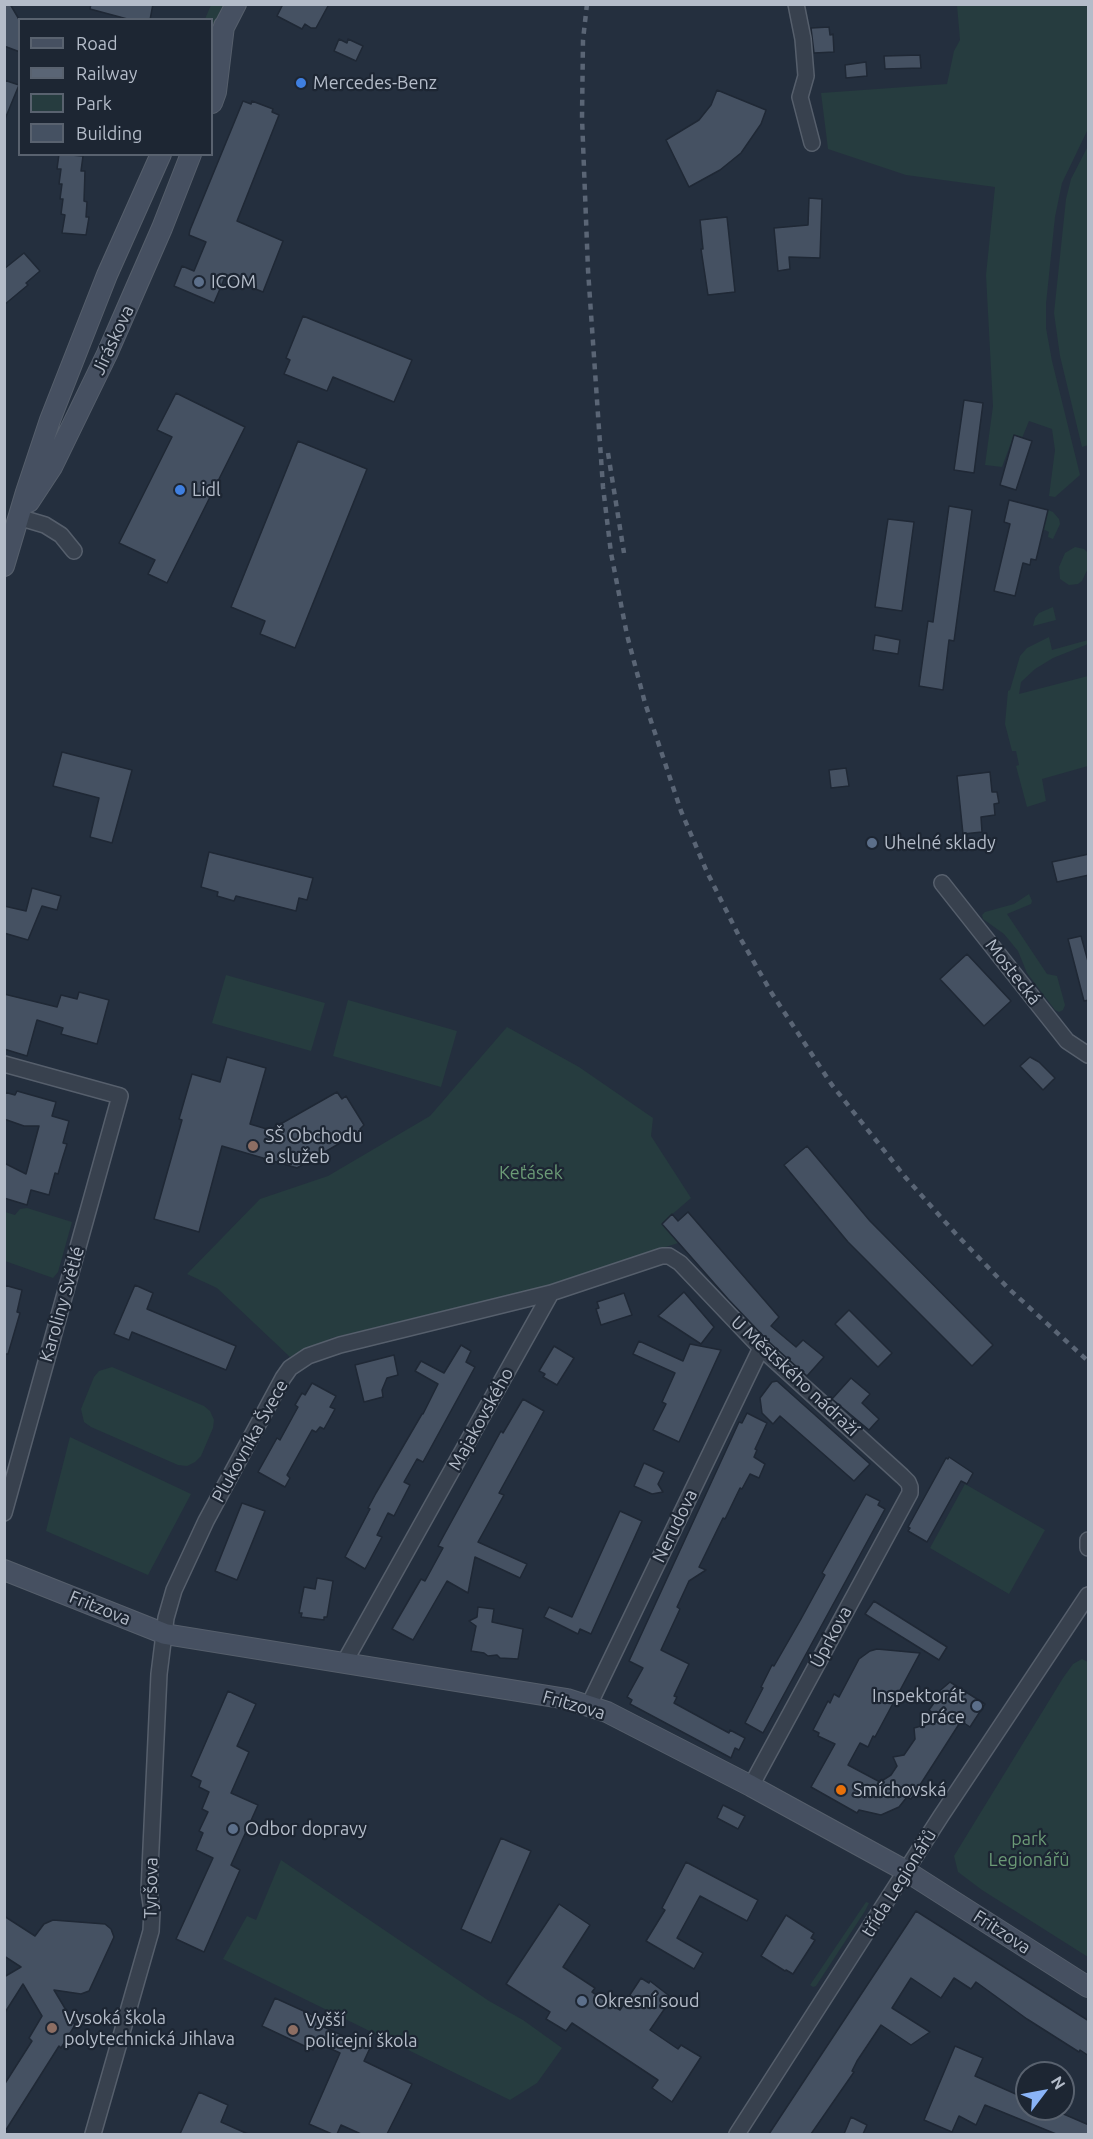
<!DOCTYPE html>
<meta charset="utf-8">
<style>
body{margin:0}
#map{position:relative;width:1093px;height:2139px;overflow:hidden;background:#242f3e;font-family:Ubuntu,sans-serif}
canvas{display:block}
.frame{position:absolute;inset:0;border:6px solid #b4bcc9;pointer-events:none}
.legend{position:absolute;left:18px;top:18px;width:195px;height:138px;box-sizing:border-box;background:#1d2633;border:2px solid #59626f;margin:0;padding:8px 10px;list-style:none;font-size:18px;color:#b4bcc9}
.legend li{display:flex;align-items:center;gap:12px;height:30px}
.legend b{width:30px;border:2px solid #59626f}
.north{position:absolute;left:1015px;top:2061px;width:60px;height:60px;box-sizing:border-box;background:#1d2633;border:2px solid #59626f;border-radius:50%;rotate:58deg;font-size:16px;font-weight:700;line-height:24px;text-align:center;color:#b4bcc9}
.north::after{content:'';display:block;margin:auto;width:21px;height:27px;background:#8ab4f8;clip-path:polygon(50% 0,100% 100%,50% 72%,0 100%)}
</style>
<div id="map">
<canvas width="1093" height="2139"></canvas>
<div class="frame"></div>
<ul class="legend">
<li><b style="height:8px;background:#465061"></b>Road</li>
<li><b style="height:8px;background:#5a6575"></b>Railway</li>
<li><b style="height:16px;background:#263c3f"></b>Park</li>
<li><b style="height:16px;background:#455162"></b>Building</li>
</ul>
<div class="north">N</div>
</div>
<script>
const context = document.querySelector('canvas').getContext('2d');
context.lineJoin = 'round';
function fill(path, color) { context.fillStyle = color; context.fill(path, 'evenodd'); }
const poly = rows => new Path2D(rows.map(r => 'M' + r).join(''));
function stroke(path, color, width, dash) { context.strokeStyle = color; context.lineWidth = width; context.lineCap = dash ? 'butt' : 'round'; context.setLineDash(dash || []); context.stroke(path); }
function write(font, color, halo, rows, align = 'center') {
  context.font = font + ' Ubuntu,sans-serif'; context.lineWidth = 4.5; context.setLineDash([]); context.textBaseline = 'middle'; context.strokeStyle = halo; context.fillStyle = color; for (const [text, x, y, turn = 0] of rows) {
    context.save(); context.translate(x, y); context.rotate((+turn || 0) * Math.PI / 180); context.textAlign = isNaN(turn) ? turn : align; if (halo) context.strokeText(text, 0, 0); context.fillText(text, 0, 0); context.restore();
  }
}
const green = poly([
 [211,5,223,5,212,29,212,20,205,19],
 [957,5,1088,5,1088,129,1062,183,1055,217,1046,304,1046,328,1052,361,1080,475,1055,497,1049,496,1055,450,1052,429,1029,421,1022,438,1014,435,1002,467,985,465,993,406,986,275,995,187,906,175,828,149,821,93,947,84,954,51,960,40],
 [1088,146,1088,445,1082,447,1060,356,1054,313,1066,199,1071,179],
 [1048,510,1053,512,1059,519,1060,524,1053,539,1048,537,1049,532,1043,529],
 [1075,547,1084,549,1088,553,1088,568,1082,581,1078,584,1069,585,1060,579,1059,567,1065,553],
 [1053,607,1056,620,1033,626,1035,618,1039,613],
 [1049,637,1052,650,1088,640,1088,644,1053,658,1035,669,1021,682,1019,694,1088,676,1088,766,1042,779,1046,801,1027,807,1016,766,1019,765,1016,751,1012,751,1005,724,1008,691,1010,690,1020,656,1027,648],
 [1029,894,1032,901,1031,904,1007,914,1047,974,1057,976,1065,1005,1063,1010,1059,1012,1055,1010,1027,973,1018,951,1004,934,983,919,982,915,985,912,1014,904],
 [226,975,325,1003,311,1051,212,1023],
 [348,1000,457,1031,441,1087,333,1056],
 [507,1027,579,1067,653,1118,651,1136,691,1198,662,1223,678,1243,550,1285,332,1338,290,1357,217,1288,187,1274,260,1199,328,1176,430,1116],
 [27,1208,72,1222,58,1272,53,1278,5,1261,5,1212,15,1215,20,1209],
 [112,1367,204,1406,210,1411,214,1420,213,1428,201,1456,195,1462,187,1466,178,1465,91,1427,84,1422,81,1409,94,1377,99,1371],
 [70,1437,191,1494,148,1575,46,1531],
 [965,1484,1045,1530,1009,1594,930,1548],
 [1082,1659,1088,1662,1088,1957,982,1890,958,1872,954,1856,1063,1678,1073,1664],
 [281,1860,489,2001,523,2020,562,2048,537,2083,510,2100,223,1959,247,1916,256,1920],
 [866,1902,869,1903,865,1911,816,1986,813,1987,810,1985]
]);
const building = poly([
 [4,4,10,4,20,21,20,52,4,46,4,4],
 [91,4,153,4,150,20,131,20,90,9,91,4],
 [283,4,329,4,316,28,311,28,305,24,302,29,277,16,283,4],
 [829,27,830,35,833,34,834,52,814,53,811,28,829,27],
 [339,39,347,43,348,39,363,46,356,61,334,51,339,39],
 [920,55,921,68,885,69,884,56,920,55],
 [866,62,867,76,846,78,845,65,866,62],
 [4,80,19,85,5,119,4,119,4,80],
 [717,90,766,110,765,113,761,124,741,153,720,170,689,187,666,140,699,120,711,105,717,90],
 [243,101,251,104,252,101,273,109,272,112,279,115,237,221,283,241,263,292,225,277,214,303,174,286,182,266,194,271,206,242,189,235,190,230,243,101],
 [59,154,83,156,81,171,85,171,84,201,87,202,86,217,89,217,86,235,62,233,65,215,61,214,63,199,60,199,62,184,59,184,61,169,57,169,59,154],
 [809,198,822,199,820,258,789,257,790,269,778,271,774,228,808,225,809,198],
 [727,217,735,292,708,295,701,249,703,249,700,220,727,217],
 [24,253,40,271,26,283,28,285,4,305,4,269,24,253],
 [303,316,412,360,394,402,333,377,327,391,284,374,290,360,286,358,303,316],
 [176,393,245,427,167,583,148,574,155,560,119,543,172,437,157,430,176,393],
 [964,400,983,403,974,473,954,470,964,400],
 [1014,435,1032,441,1016,490,1000,485,1014,435],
 [298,441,367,469,295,648,260,634,265,621,231,607,298,441],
 [1009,500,1048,510,1036,560,1031,559,1030,565,1023,563,1015,596,994,591,1010,524,1004,522,1009,500],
 [949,506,972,510,954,641,949,640,943,690,919,686,928,621,933,622,949,506],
 [888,519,914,522,902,611,875,607,888,519],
 [875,635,900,640,898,654,873,650,875,635],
 [62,752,132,770,112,843,90,837,99,798,53,786,62,752],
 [846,768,849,786,831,788,829,770,846,768],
 [990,772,992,792,997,792,999,803,994,804,995,815,981,817,982,832,963,834,957,776,990,772],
 [209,852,313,878,307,900,299,898,296,911,236,896,234,901,217,896,218,892,201,887,209,852],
 [1089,854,1089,875,1057,882,1052,862,1089,854],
 [32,888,61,896,57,910,42,906,28,940,4,933,4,906,26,911,32,888],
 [1081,936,1089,965,1089,1000,1084,1001,1068,939,1081,936],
 [967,954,1011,1001,984,1026,940,979,967,954],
 [79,992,109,1000,97,1044,61,1034,63,1028,37,1020,27,1056,4,1049,4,994,57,1007,61,995,77,999,79,992],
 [227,1057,266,1068,250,1124,270,1130,337,1092,342,1099,346,1096,364,1125,360,1129,361,1131,297,1168,222,1146,199,1232,154,1219,182,1120,179,1119,192,1074,220,1082,227,1057],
 [1030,1057,1039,1062,1055,1078,1043,1090,1020,1066,1030,1057],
 [17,1091,56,1102,52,1116,69,1121,63,1143,67,1144,62,1160,58,1174,55,1173,49,1195,31,1190,27,1205,4,1198,4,1163,26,1174,39,1126,24,1126,4,1119,4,1092,15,1095,17,1091],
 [807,1146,870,1221,993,1345,972,1366,848,1242,784,1165,807,1146],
 [688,1212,779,1317,771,1326,796,1347,803,1340,824,1357,807,1376,768,1341,728,1299,662,1224,672,1214,678,1221,688,1212],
 [4,1285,22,1290,17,1312,20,1313,8,1354,4,1354,4,1285],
 [135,1285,153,1293,147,1309,236,1346,226,1370,132,1332,129,1340,114,1334,135,1285],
 [684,1292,714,1327,701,1344,658,1316,684,1292],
 [624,1293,632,1315,601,1325,596,1309,599,1308,597,1302,624,1293],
 [849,1310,892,1353,878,1367,835,1324,849,1310],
 [639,1341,683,1361,690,1344,721,1350,679,1442,653,1430,666,1404,662,1402,675,1373,633,1354,639,1341],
 [461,1345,471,1351,466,1362,475,1367,423,1462,417,1459,404,1482,410,1485,394,1516,388,1513,377,1535,382,1537,365,1569,345,1557,370,1509,368,1508,376,1493,422,1414,423,1414,438,1384,415,1371,421,1361,444,1373,461,1345],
 [554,1346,574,1358,557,1385,543,1377,545,1374,539,1371,554,1346],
 [394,1355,398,1375,387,1378,382,1390,383,1397,364,1402,355,1365,394,1355],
 [851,1378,870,1394,862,1403,879,1419,869,1430,832,1399,851,1378],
 [777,1381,870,1464,854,1481,780,1416,773,1424,762,1413,760,1398,772,1382,777,1381],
 [312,1383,336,1396,330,1407,335,1409,324,1429,320,1427,316,1432,312,1430,287,1475,290,1478,285,1487,258,1472,277,1438,280,1440,298,1407,295,1405,302,1393,305,1395,312,1383],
 [523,1399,544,1411,499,1493,504,1495,478,1542,527,1564,520,1578,475,1557,468,1593,447,1581,413,1640,409,1638,392,1629,421,1579,425,1581,443,1548,438,1546,501,1431,503,1433,523,1399],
 [747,1413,767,1423,755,1449,757,1450,754,1457,765,1464,759,1478,750,1474,742,1489,740,1488,725,1519,723,1518,699,1567,706,1570,689,1581,677,1607,680,1609,661,1650,689,1664,674,1696,677,1697,674,1703,729,1733,730,1730,745,1738,739,1750,735,1748,731,1758,630,1704,632,1700,627,1697,643,1668,629,1661,739,1422,742,1423,747,1413],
 [949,1457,973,1473,967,1484,961,1481,927,1542,908,1531,910,1528,908,1527,946,1458,948,1459,949,1457],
 [644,1463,664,1472,658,1484,663,1492,652,1494,634,1486,644,1463],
 [866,1494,880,1501,878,1505,885,1509,763,1733,745,1723,763,1688,761,1687,772,1665,774,1666,801,1619,825,1575,822,1573,866,1494],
 [242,1503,265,1511,237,1580,215,1571,242,1503],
 [620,1511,642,1521,591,1634,580,1629,578,1634,544,1617,549,1607,572,1617,620,1511],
 [317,1578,333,1581,327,1617,324,1617,324,1620,301,1617,302,1613,299,1613,304,1587,315,1589,317,1578],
 [874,1601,947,1647,939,1660,865,1614,874,1601],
 [478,1607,494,1609,492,1622,523,1629,518,1659,500,1658,497,1655,488,1656,484,1653,471,1651,476,1626,469,1621,477,1617,478,1607],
 [877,1649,920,1653,875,1737,873,1736,868,1747,860,1743,848,1765,880,1782,891,1775,897,1766,893,1757,904,1755,915,1739,914,1728,943,1720,929,1710,939,1696,936,1694,950,1682,985,1704,970,1727,961,1721,911,1799,907,1797,899,1807,881,1815,859,1810,857,1813,811,1787,835,1744,818,1736,819,1733,813,1730,828,1701,830,1703,834,1694,839,1697,859,1659,870,1651,877,1649],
 [228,1691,256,1704,237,1746,249,1752,231,1793,258,1805,231,1865,240,1870,204,1952,176,1939,213,1858,196,1850,203,1833,199,1831,208,1812,202,1809,209,1792,199,1787,201,1781,191,1776,228,1691],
 [723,1805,745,1816,738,1829,717,1818,723,1805],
 [501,1838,531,1851,491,1943,461,1929,501,1838],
 [686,1862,758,1900,747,1921,700,1896,677,1938,703,1953,694,1969,646,1941,665,1910,662,1908,686,1862],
 [559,1904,590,1925,563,1967,595,1988,592,1992,620,2010,641,1978,649,1983,650,1981,672,1998,650,2030,678,2049,681,2045,701,2057,672,2102,652,2088,658,2080,572,2023,566,2031,546,2019,550,2012,506,1984,559,1904],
 [916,1911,1089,2021,1089,2056,1080,2050,1079,2052,1027,2019,976,1982,971,1989,954,1978,941,1998,911,1978,892,2008,930,2032,911,2045,881,2025,857,2061,852,2071,854,2072,811,2134,769,2134,916,1911],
 [786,1915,814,1933,811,1938,815,1940,793,1974,786,1970,785,1971,761,1956,786,1915],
 [4,1916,35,1936,44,1924,53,1920,105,1924,111,1929,114,1937,89,1991,81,1994,54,1990,75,2025,61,2048,59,2046,4,2133,4,2085,32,2041,29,2038,42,2016,23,1984,4,2014,4,1977,21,1967,4,1956,4,1916],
 [275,1998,319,2018,317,2024,370,2048,364,2061,412,2084,387,2134,361,2134,341,2125,337,2134,332,2134,309,2124,340,2053,316,2042,313,2050,262,2026,275,1998],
 [955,2046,983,2058,975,2076,1027,2099,1027,2109,1052,2109,1089,2125,1089,2134,1056,2134,985,2105,976,2125,959,2116,952,2132,924,2120,955,2046],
 [199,2092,228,2105,221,2122,248,2134,180,2134,199,2092],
 [851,2117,867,2125,863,2134,844,2134,851,2117]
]);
const street = poly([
 [796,4,803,39,806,76,800,97,812,143],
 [18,517,45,525,61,535,74,551],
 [942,883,1067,1041,1088,1055],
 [4,1064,120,1096,4,1513],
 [1088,1540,1088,1548],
 [344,1663,551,1293],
 [589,1705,761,1348],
 [93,2134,151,1931,152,1911,149,1891,159,1674,166,1618,174,1590,206,1521,283,1378,290,1368,308,1356,340,1345,551,1293,662,1256,669,1256,680,1263,761,1348,902,1476,908,1482,910,1487,910,1493,751,1786],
 [737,2134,941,1816,1088,1595]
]);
const secondary = poly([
 [219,37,236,4],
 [212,103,216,92,224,26],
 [29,502,52,467,107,354,162,228,191,154],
 [4,566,26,492,50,420,107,275,161,154],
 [4,1570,165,1634,567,1699,607,1712,751,1786,906,1871,1088,1987]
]);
const rail = poly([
 [587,4,583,40,582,118,588,270,603,487,611,553,627,635,645,703,681,811,707,872,739,936,771,992,832,1085,906,1178,956,1234,1008,1288,1088,1361],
 [608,453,624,553]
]);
const markers = [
 [301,83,6,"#3f7fe0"],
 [199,282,6,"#5c6f8a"],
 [180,490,6,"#3f7fe0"],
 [872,843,6,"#5c6f8a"],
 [253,1146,6,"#8d6e63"],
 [977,1706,6,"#5c6f8a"],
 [841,1790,6,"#e8710a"],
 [233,1829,6,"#5c6f8a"],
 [582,2001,6,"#5c6f8a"],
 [52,2028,6,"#8d6e63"],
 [293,2030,6,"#8d6e63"]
];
const poiNames = [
 ["Mercedes-Benz",313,83],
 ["ICOM",211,282],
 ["Lidl",192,490],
 ["Uhelné sklady",884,843],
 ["SŠ Obchodu",265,1136],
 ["a služeb",265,1157],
 ["Inspektorát",965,1696,"right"],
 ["práce",965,1717,"right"],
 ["Smíchovská",853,1790],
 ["Odbor dopravy",245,1829],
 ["Okresní soud",594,2001],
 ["Vysoká škola",64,2018],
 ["polytechnická Jihlava",64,2039],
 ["Vyšší",305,2020],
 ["policejní škola",305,2041]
];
const streetNames = [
 ["Jiráskova",113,340,-65],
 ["Mostecká",1013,972,52],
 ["Karoliny Světlé",62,1304,-74],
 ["U Městského nádraží",795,1376,43],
 ["Majakovského",481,1419,-61],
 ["Plukovníka Švece",250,1441,-61],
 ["Nerudova",675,1526,-64],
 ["Fritzova",100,1608,22],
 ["Úprkova",831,1637,-62],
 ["Fritzova",574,1705,16],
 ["třída Legionářů",899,1883,-58],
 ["Tyršova",151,1888,-89],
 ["Fritzova",1002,1932,33]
];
const parkNames = [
 ["Keťásek",531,1173],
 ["park",1029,1839],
 ["Legionářů",1029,1860]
];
fill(green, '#263c3f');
fill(building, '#455162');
stroke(building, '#1f2835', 1.5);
stroke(street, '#565f6c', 18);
stroke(secondary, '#565f6c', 22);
stroke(street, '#38414e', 15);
stroke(secondary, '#465061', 20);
stroke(rail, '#5a6575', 4.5, [6, 6]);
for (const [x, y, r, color] of markers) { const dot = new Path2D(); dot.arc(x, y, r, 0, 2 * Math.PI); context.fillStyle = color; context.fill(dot); stroke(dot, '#1d2633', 2); }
write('18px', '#b4bcc9', '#1d2633', poiNames, 'left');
write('18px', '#b4bcc9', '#1d2633', streetNames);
write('18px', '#6b9a76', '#1d2633', parkNames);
</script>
